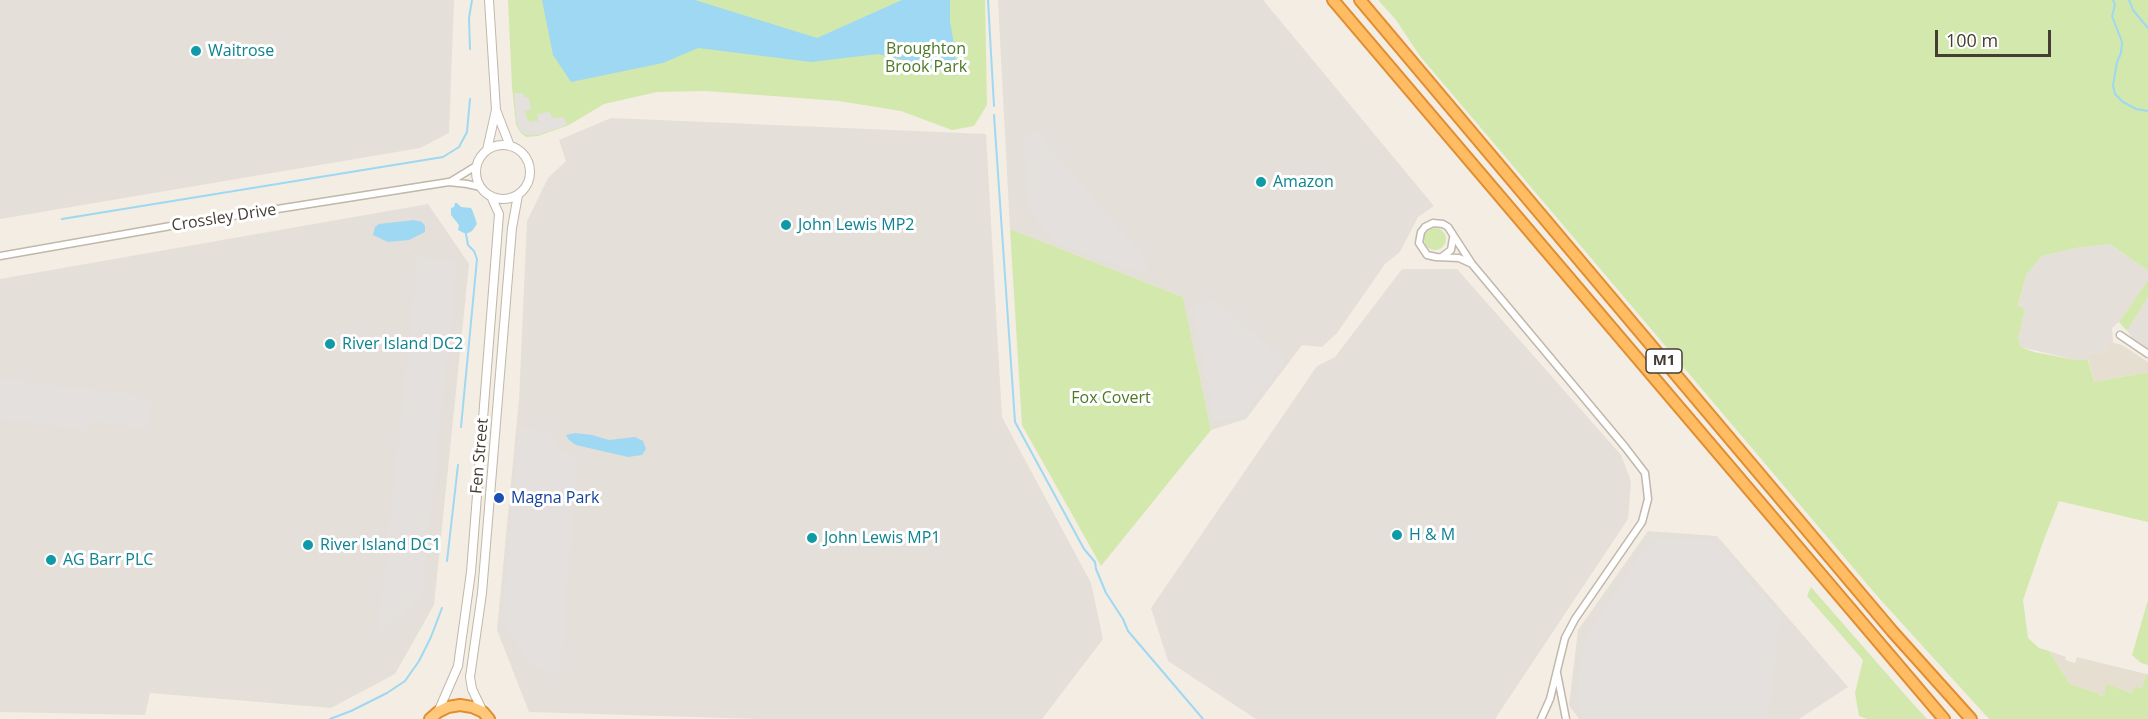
<!DOCTYPE html>
<style>
body{margin:0}
#map{position:relative;width:2148px;height:719px;overflow:hidden;background:#f3ede4;font-family:"Open Sans",sans-serif}
canvas{display:block}
.scale{position:absolute;left:1935px;top:30px;width:116px;height:27px;box-sizing:border-box;border:3px solid #453d34;border-top:0;padding-left:8px;font-size:18px;line-height:21px;white-space:nowrap;color:#453d34;-webkit-text-stroke:4px #fff;paint-order:stroke}
</style>
<div id="map">
<canvas width="2148" height="719"></canvas>
<div class="scale">100 m</div>
</div>
<script>
const context = document.querySelector('canvas').getContext('2d');
context.lineJoin = 'round';
function fill(path, color) { context.fillStyle = color; context.fill(path, 'evenodd'); }
const poly = rows => new Path2D(rows.map(r => 'M' + r).join(''));
function stroke(path, color, width, dash) { context.strokeStyle = color; context.lineWidth = width; context.lineCap = dash ? 'butt' : 'round'; context.setLineDash(dash || []); context.stroke(path); }
function write(font, color, halo, rows, align = 'center') {
  context.font = font + ' "Open Sans",sans-serif'; context.lineWidth = 6; context.setLineDash([]); context.textBaseline = 'middle'; context.strokeStyle = halo; context.fillStyle = color; for (const [text, x, y, turn = 0] of rows) {
    context.save(); context.translate(x, y); context.rotate((+turn || 0) * Math.PI / 180); context.textAlign = isNaN(turn) ? turn : align; if (halo) context.strokeText(text, 0, 0); context.fillText(text, 0, 0); context.restore();
  }
}
const residential = poly([
 [2111,342,2122,345,2148,362,2148,372,2094,382,2087,354,2108,351,2107,343],
 [2049,651,2066,657,2065,660,2075,663,2077,657,2146,674,2142,688,2133,693,2107,685,2104,695,2100,696,2098,693,2070,684]
]);
const industrial = poly([
 [0,0,454,0,449,133,420,148,0,219],
 [998,0,1263,0,1434,206,1418,217,1400,252,1385,264,1337,333,1322,347,1302,345,1246,419,1211,430,1183,297,1010,229],
 [611,118,986,134,1002,417,1091,583,1103,639,1042,719,760,719,529,712,497,630,519,399,527,221,548,178,566,161,559,140],
 [428,204,469,264,434,605,395,674,331,708,150,693,145,715,0,712,0,279],
 [2110,244,2148,271,2148,280,2119,322,2112,328,2113,342,2107,343,2108,351,2088,354,2088,360,2076,360,2021,347,2018,339,2025,309,2018,307,2026,275,2042,256,2076,248],
 [1402,269,1457,269,1621,455,1631,481,1628,519,1495,719,1256,719,1168,661,1151,608,1317,366,1335,357],
 [2148,297,2148,349,2133,339,2127,331],
 [1648,531,1717,536,1848,687,1799,719,1579,719,1569,705,1578,630]
]);
const green = poly([
 [508,0,985,0,987,105,974,126,952,130,901,111,839,101,706,91,657,92,604,104,569,125,538,136,526,137,521,133,516,125,512,87],
 [1378,0,2148,0,2148,271,2110,244,2076,248,2042,256,2026,275,2018,306,2025,309,2018,339,2021,347,2034,352,2076,360,2088,360,2094,382,2148,372,2148,522,2059,501,2043,542,2023,600,2028,638,2039,648,2049,651,2070,684,2098,693,2100,696,2104,695,2106,684,2132,693,2135,687,2142,688,2146,674,2148,674,2148,719,1989,719,1878,597,1420,56,1396,20],
 '1424 239a11 11 0 1 1 22 0a11 11 0 1 1-22 0Z',
 [1010,229,1183,297,1211,430,1101,566,1022,425],
 [2148,280,2148,297,2127,331,2119,322],
 [1811,587,1907,697,1927,719,1867,719,1859,716,1855,693,1863,660,1807,596],
 [2148,600,2148,665,2141,663,2132,655]
]);
const parking = poly([
 [514,93,523,93,524,97,529,98,531,110,525,111,527,119,531,122,538,121,537,114,550,112,552,118,564,117,567,125,537,135,527,135,521,132,517,124],
 [1035,130,1148,262,1145,274,1057,244,1028,209,1024,139],
 [418,257,457,262,422,595,378,635],
 [1213,299,1286,361,1242,417,1214,420,1193,305,1208,303],
 [0,379,138,395,138,401,152,402,149,423,145,429,91,421,89,431,0,418],
 [519,429,553,431,553,442,577,460,560,675,533,668,502,622],
 [1653,540,1715,541,1780,614,1768,719,1583,719,1579,713,1582,653,1587,636,1638,559]
]);
const water = poly([
 [542,0,695,0,817,38,902,0,950,0,950,22,955,49,956,76,924,65,878,54,811,62,698,48,663,63,571,82,553,55],
 [455,203,457,203,461,207,471,208,473,212,477,224,472,231,466,234,458,230,459,225,451,215,451,208,454,207],
 [414,220,422,222,425,226,425,232,409,240,388,242,373,235,375,227,379,224],
 [575,433,592,435,609,440,635,437,643,441,646,449,642,455,628,457,576,445,569,440,566,435]
]);
const stream = poly([
 [988,0,994,106],
 [2113,0,2115,5,2112,16,2122,42,2121,53,2117,62,2113,86,2115,94,2123,102,2136,109,2148,111],
 [2129,0,2133,10,2148,28],
 [470,49,469,18,472,0],
 [994,115,1015,422,1084,549,1095,562,1096,569,1106,593,1123,619,1128,631,1203,719],
 [62,219,443,157,459,147,467,132,470,99],
 [461,427,477,259,474,251,468,245,466,234],
 [447,561,458,465],
 [330,719,351,711,387,693,405,681,419,661,431,637,442,608]
]);
const minor = poly([
 [450,182,476,166],
 [0,256,182,224,449,182,467,184,481,187],
 [1443,256,1451,250,1453,238],
 [1472,264,1459,258,1436,257,1427,255,1419,243,1421,232,1425,227,1433,223,1443,224,1448,227,1472,264,1625,447,1645,473,1648,499,1642,522,1575,619,1565,638,1550,699,1541,719],
 [2120,335,2148,354],
 [1557,673,1566,719]
]);
const tertiary = poly([
 [489,0,496,110,510,146],
 '476 172a27 27 0 1 1 54 0a27 27 0 1 1-54 0Z',
 [487,150,496,110],
 [438,712,458,666,471,572,499,214,491,196],
 [483,712,472,689,470,677,482,593,512,228,518,195]
]);
const trunk = poly([
 [430,719,438,712,448,707,460,705,472,707,483,712,489,719]
]);
const motorway = poly([
 [1333,0,1944,719],
 [1360,0,1892,631,1971,719]
]);
const markers = [
 [196,51,6,"#0f9aa8"],
 [1261,182,6,"#0f9aa8"],
 [786,225,6,"#0f9aa8"],
 [330,344,6,"#0f9aa8"],
 [499,498,6,"#1a4fb4"],
 [1397,535,6,"#0f9aa8"],
 [812,538,6,"#0f9aa8"],
 [308,545,6,"#0f9aa8"],
 [51,560,6,"#0f9aa8"]
];
const shields = [
 [1664,361,36]
];
const shieldNames = [
 ["M1",1664,361]
];
const parkNames = [
 ["Broughton",926,49],
 ["Brook Park",926,67],
 ["Fox Covert",1111,398]
];
const cultureNames = [
 ["Waitrose",208,51],
 ["Amazon",1273,182],
 ["John Lewis MP2",798,225],
 ["River Island DC2",342,344],
 ["H & M",1409,535],
 ["John Lewis MP1",824,538],
 ["River Island DC1",320,545],
 ["AG Barr PLC",63,560]
];
const streetNames = [
 ["Crossley Drive",224,218,-9],
 ["Fen Street",480,456,-85]
];
const transitNames = [
 ["Magna Park",511,498]
];
fill(residential, '#e7ded2');
fill(industrial, '#e5dfda');
fill(green, '#d3e8ac');
fill(parking, '#e3e0dd');
fill(water, '#9fd8f2');
stroke(stream, '#9fd8f2', 2);
stroke(minor, '#c1b7aa', 9);
stroke(tertiary, '#c1b7aa', 10);
stroke(trunk, '#e18e31', 14);
stroke(motorway, '#e18e31', 14);
stroke(minor, '#fff', 6);
stroke(tertiary, '#fff', 8);
stroke(trunk, '#ffc87a', 10);
stroke(motorway, '#ffbc63', 10);
for (const [x, y, r, color] of markers) { const dot = new Path2D(); dot.arc(x, y, r, 0, 2 * Math.PI); context.fillStyle = color; context.fill(dot); stroke(dot, '#fff', 2); }
for (const [x, y, w] of shields) { const box = new Path2D(); box.roundRect(x - w / 2, y - 12, w, 24, 4.5); context.fillStyle = '#fff'; context.fill(box); stroke(box, '#453d34', 1.5); }
write('bold 15px', '#453d34', null, shieldNames);
write('16px', '#4d7826', '#fff', parkNames);
write('16px', '#0d838f', '#fff', cultureNames, 'left');
write('16px', '#453d34', '#fff', streetNames);
write('16px', '#164399', '#fff', transitNames, 'left');
</script>
